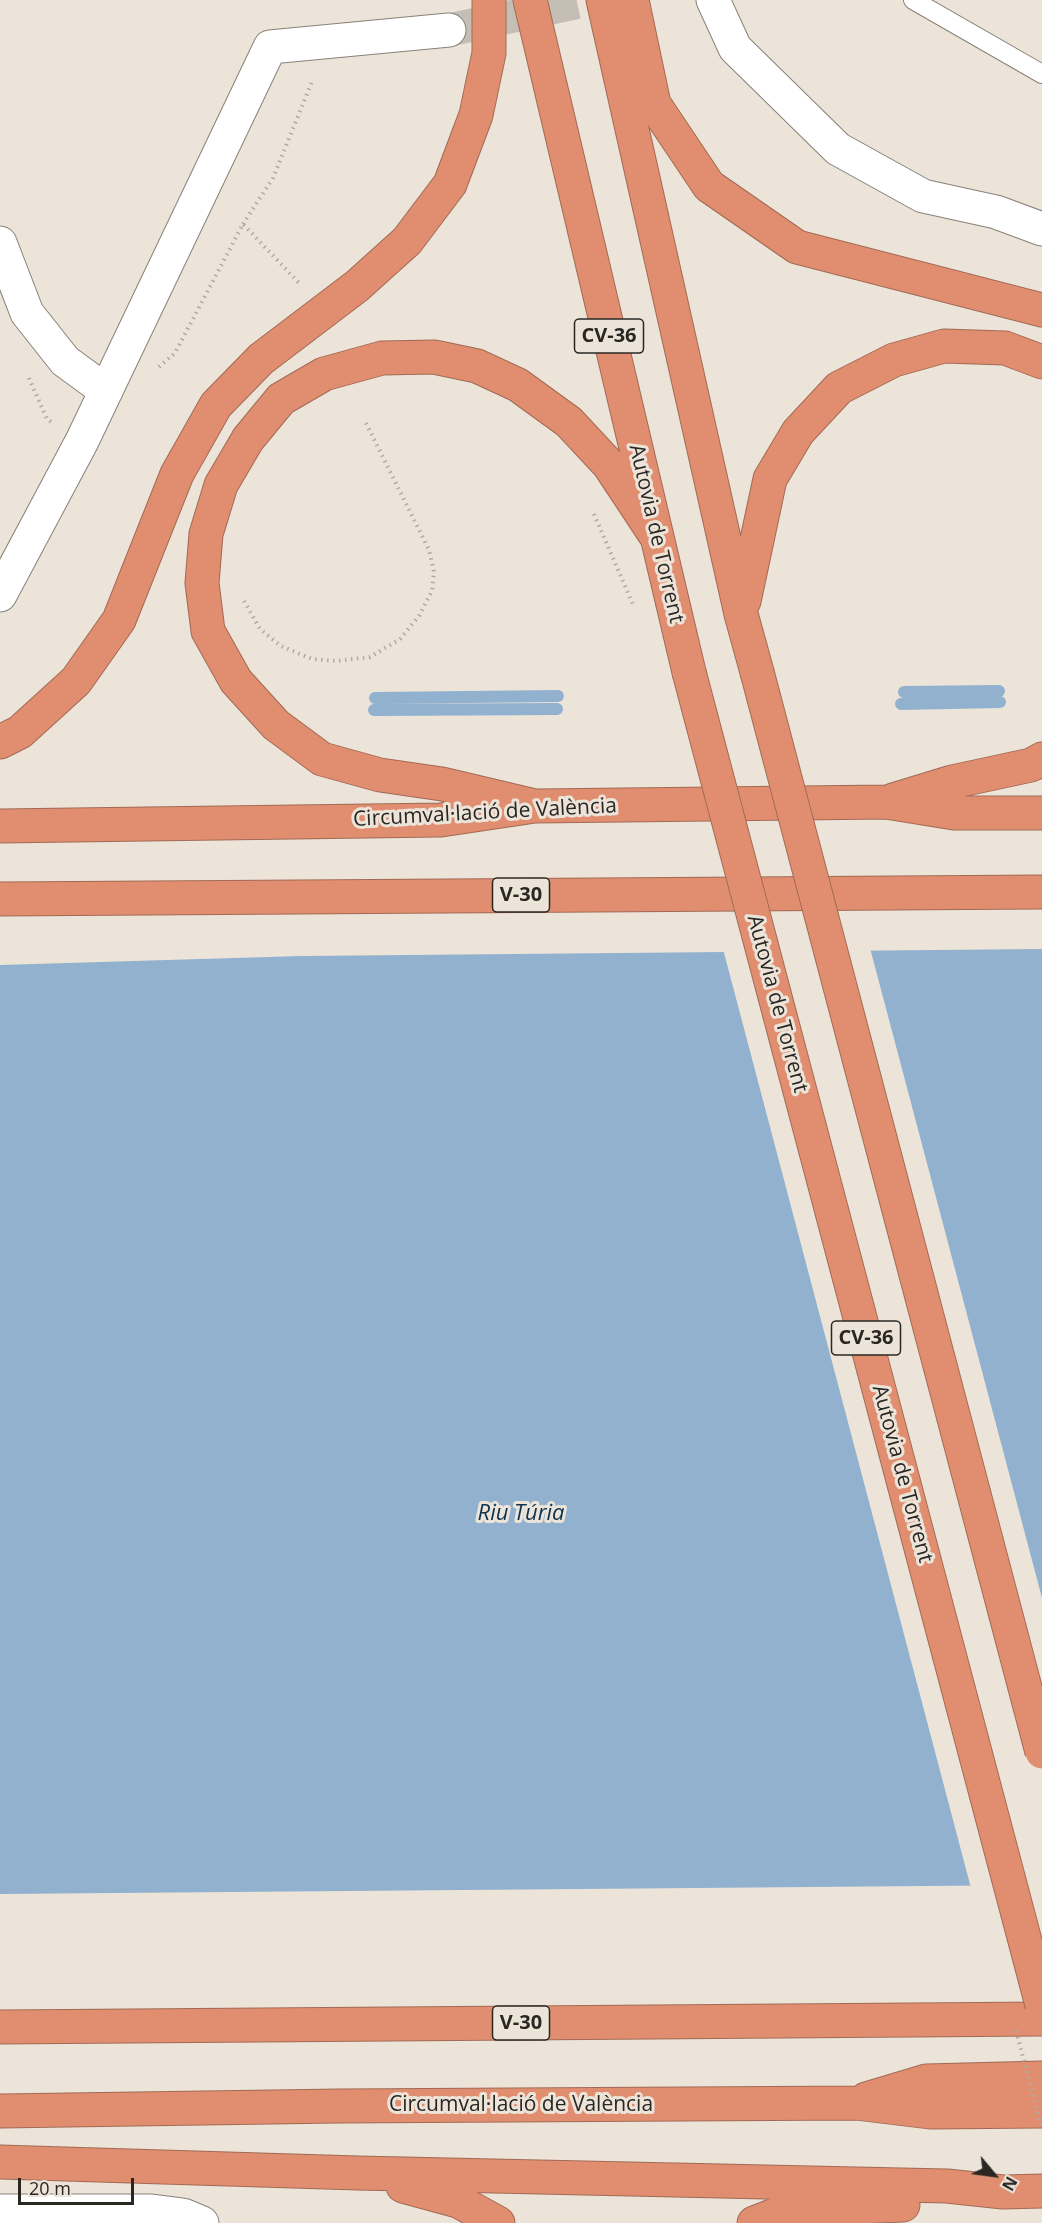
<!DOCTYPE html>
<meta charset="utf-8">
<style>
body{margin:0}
#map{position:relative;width:1042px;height:2223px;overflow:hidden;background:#ece4d9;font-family:"Open Sans",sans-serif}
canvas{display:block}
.north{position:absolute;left:964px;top:2145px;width:60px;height:60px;-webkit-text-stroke:4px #ece4d9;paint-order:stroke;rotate:119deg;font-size:16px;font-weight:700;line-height:24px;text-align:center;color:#2a2723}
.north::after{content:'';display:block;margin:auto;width:21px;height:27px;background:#2a2723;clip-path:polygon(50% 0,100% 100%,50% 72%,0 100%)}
.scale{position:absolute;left:18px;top:2178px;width:116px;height:27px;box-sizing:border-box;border:3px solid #2a2723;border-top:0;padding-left:8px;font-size:18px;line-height:21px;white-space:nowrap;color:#2a2723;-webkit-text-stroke:4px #ece4d9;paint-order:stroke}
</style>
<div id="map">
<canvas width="1042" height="2223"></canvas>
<div class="north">N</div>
<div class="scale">20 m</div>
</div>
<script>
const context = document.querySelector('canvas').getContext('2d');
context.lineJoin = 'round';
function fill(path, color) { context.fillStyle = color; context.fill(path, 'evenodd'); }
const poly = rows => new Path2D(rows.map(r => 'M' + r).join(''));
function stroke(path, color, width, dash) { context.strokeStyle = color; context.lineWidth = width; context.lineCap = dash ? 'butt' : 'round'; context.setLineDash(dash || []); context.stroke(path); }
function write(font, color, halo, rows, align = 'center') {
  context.font = font + ' "Open Sans",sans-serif'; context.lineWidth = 6; context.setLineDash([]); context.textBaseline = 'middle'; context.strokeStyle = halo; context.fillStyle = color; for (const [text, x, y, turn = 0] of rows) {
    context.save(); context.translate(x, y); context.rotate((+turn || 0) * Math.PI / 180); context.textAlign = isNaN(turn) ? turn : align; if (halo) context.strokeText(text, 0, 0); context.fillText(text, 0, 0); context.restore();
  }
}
const water = poly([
 [1042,949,1042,1885,0,1894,0,965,302,956]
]);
const pier = poly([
 [870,948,1042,1598,1042,1888,971,1888,723,949]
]);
const stream = poly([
 [904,692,999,691],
 [375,698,558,696],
 [901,704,1000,702],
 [374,710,557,709]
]);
const streetTunnel = poly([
 [449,30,589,0]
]);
const path = poly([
 [243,224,273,178,313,79],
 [159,367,175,353,243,224,300,284],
 [29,378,47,419,51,422],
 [594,514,634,607],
 [244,601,260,629,281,646,312,659,336,661,370,657,400,639,419,616,432,591,434,572,429,550,366,423]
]);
const lane = poly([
 [913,0,1042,74]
]);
const street = poly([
 [713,0,735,48,838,149,923,196,996,212,1042,229],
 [0,243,27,313,65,361,106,391],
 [0,595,82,441,270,47,449,30],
 [0,2211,152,2211,183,2215,202,2223]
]);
const highway = poly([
 [530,0,689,672],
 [603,0,741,614,757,672],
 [632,0,654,104,709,186,797,247,1042,310],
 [744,601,770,479,798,432,839,388,894,360,944,346,1005,348,1042,362],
 [0,742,20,732,76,681,119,620,177,474,216,405,261,359,357,286,407,241,450,184,476,115,489,53,489,0],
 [893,800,952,782,1031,765,1042,759],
 [535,806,442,784,380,775,322,759,276,725,236,681,208,631,202,583,206,534,221,485,248,439,281,399,324,374,382,358,434,357,477,366,518,385,569,422,609,465,656,536],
 [0,826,441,820,535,806,886,802,954,813,1042,813],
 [0,899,1042,892],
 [0,2027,1042,2019],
 [866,2099,926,2081,1042,2078],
 [0,2111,339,2106,856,2103,930,2112,1042,2111],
 [0,2162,358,2173,947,2186,1003,2192,1042,2191],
 [403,2186,458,2201,498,2223],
 [754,2223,787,2210,903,2205]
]);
const pathBridge = poly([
 [1016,2031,1042,2128]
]);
const highwayBridge = poly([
 [689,672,1042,2005],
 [757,672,1042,1752]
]);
const shields = [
 [609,336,69],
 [521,895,57],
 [866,1338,69],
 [521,2023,57]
];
const shieldNames = [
 ["CV-36",609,336],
 ["V-30",521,895],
 ["CV-36",866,1338],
 ["V-30",521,2023]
];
const streetNames = [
 ["Autovia de Torrent",656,534,77],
 ["Circumval·lació de València",485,813,-3],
 ["Autovia de Torrent",777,1004,75],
 ["Autovia de Torrent",902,1474,75],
 ["Circumval·lació de València",521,2105]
];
const waterNames = [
 ["Riu Túria",521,1514]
];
fill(water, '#91b1cf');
fill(pier, '#ece4d9');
stroke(stream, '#91b1cf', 12);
stroke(streetTunnel, '#c5beb5', 33, [33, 16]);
stroke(lane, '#888177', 20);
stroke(street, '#888177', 35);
stroke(highway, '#a16a55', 35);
stroke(path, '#b1aaa1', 4, [1.5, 4.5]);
stroke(lane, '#fff', 18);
stroke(street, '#fff', 33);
stroke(highway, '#e18e70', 33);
stroke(highwayBridge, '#a16a55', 35, []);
stroke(pathBridge, '#b1aaa1', 4, [1.5, 4.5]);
stroke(highwayBridge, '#e18e70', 33);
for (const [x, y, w] of shields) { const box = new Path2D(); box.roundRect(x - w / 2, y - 17, w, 34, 4.5); context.fillStyle = '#ece4d9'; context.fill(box); stroke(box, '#2a2723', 1.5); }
write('bold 20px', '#2a2723', null, shieldNames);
write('21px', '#2a2723', '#ece4d9', streetNames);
write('italic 22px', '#0c3351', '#ece4d9', waterNames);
</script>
